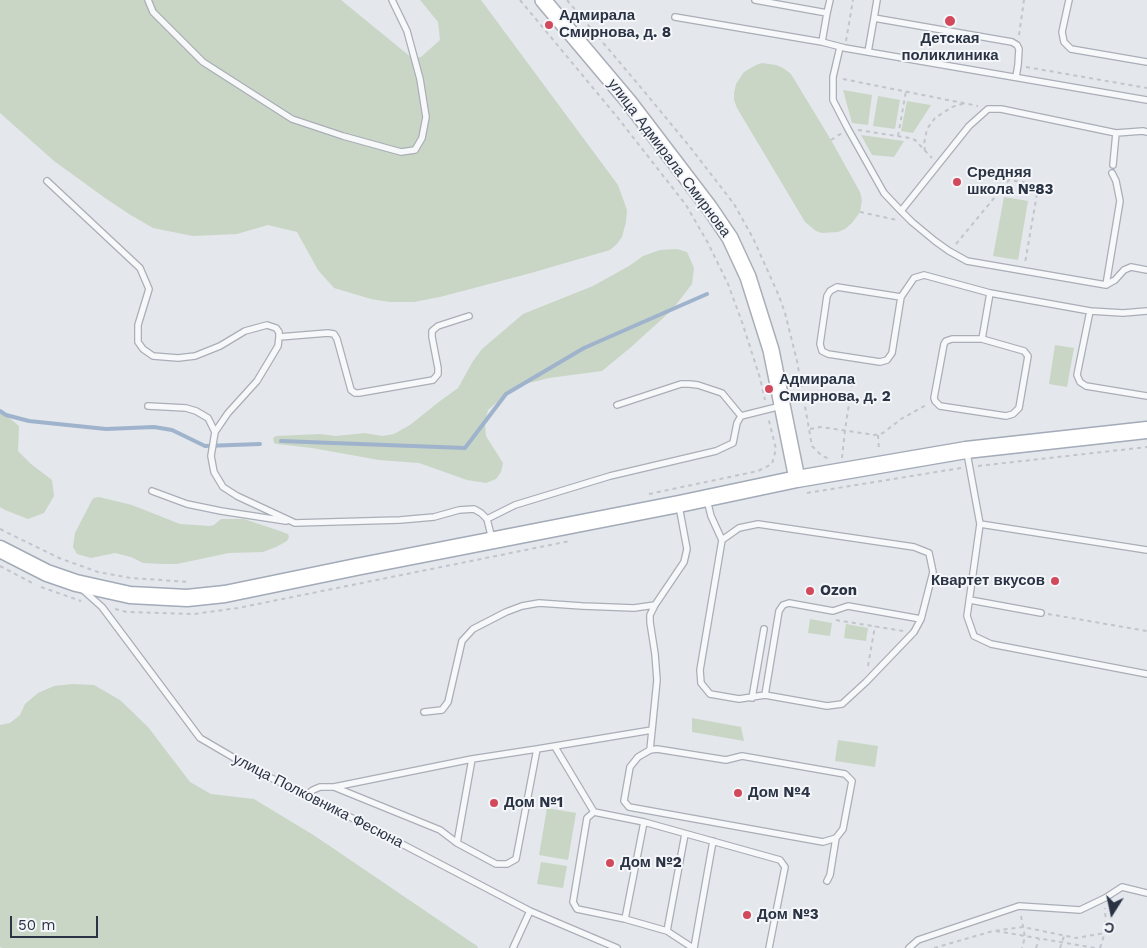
<!DOCTYPE html>
<meta charset="utf-8">
<style>
body{margin:0}
#map{position:relative;width:1147px;height:948px;overflow:hidden;background:#e4e7ec;font-family:"Work Sans",sans-serif}
canvas{display:block}
.north{position:absolute;left:1087px;top:888px;width:50px;height:50px;-webkit-text-stroke:4px #f4f6f9;paint-order:stroke;rotate:190deg;font-size:14px;font-weight:700;line-height:20px;text-align:center;color:#2b3445}
.north::after{content:'';display:block;margin:auto;width:18px;height:22px;background:#2b3445;clip-path:polygon(50% 0,100% 100%,50% 72%,0 100%)}
.scale{position:absolute;left:10px;top:916px;width:88px;height:22px;box-sizing:border-box;border:2px solid #2b3445;border-top:0;padding-left:6px;font-size:15px;line-height:18px;white-space:nowrap;color:#2b3445;-webkit-text-stroke:4px #f4f6f9;paint-order:stroke}
</style>
<div id="map">
<canvas width="1147" height="948"></canvas>
<div class="north">С</div>
<div class="scale">50 m</div>
</div>
<script>
const context = document.querySelector('canvas').getContext('2d');
context.lineJoin = 'round';
function fill(path, color) { context.fillStyle = color; context.fill(path, 'evenodd'); }
const poly = rows => new Path2D(rows.map(r => 'M' + r).join(''));
function stroke(path, color, width, dash) { context.strokeStyle = color; context.lineWidth = width; context.lineCap = dash ? 'butt' : 'round'; context.setLineDash(dash || []); context.stroke(path); }
function write(font, color, halo, rows, align = 'center') {
  context.font = font + ' "Work Sans",sans-serif'; context.lineWidth = 4; context.setLineDash([]); context.textBaseline = 'middle'; context.strokeStyle = halo; context.fillStyle = color; for (const [text, x, y, turn = 0] of rows) {
    context.save(); context.translate(x, y); context.rotate((+turn || 0) * Math.PI / 180); context.textAlign = isNaN(turn) ? turn : align; if (halo) context.strokeText(text, 0, 0); context.fillText(text, 0, 0); context.restore();
  }
}
const green = poly([
 [0,0,341,0,412,58,421,57,440,40,438,22,420,0,481,0,618,185,627,210,626,222,622,237,617,244,610,250,531,273,440,297,414,302,390,302,371,299,334,288,318,270,297,232,268,225,237,234,193,236,153,228,129,214,105,198,54,161,0,113],
 [762,63,776,65,783,68,791,74,831,140,860,192,862,200,860,212,852,223,845,229,838,232,822,233,816,231,805,222,737,108,734,100,734,93,736,84,744,72,756,65],
 [843,90,872,95,868,125,852,123],
 [878,96,900,100,895,129,873,126],
 [907,101,931,105,913,133,901,131],
 [861,135,904,141,894,157,872,155],
 [1004,197,1028,201,1018,260,993,256],
 [677,249,687,252,694,268,692,284,672,310,630,348,602,371,549,378,529,383,511,390,488,410,485,423,486,436,503,463,501,472,496,479,486,483,467,480,419,463,379,460,312,448,277,444,274,443,273,438,276,436,320,434,336,436,365,433,382,436,394,434,410,425,440,401,458,388,473,361,482,349,523,314,593,286,629,266,643,256,660,250],
 [1055,345,1074,348,1067,387,1049,384],
 [0,410,19,426,18,451,31,464,52,480,54,496,44,513,28,519,5,510,0,507],
 [99,497,132,505,180,524,210,526,214,525,221,519,244,519,280,531,288,534,289,537,287,541,276,547,263,552,229,553,177,564,163,564,143,563,131,557,115,553,91,558,77,554,73,547,75,533,92,500,94,498],
 [810,619,832,623,830,636,808,633],
 [846,624,868,628,866,641,844,638],
 [72,684,94,685,120,700,148,727,190,782,211,794,254,799,315,836,477,946,478,948,2,948,0,947,0,725,10,723,20,715,25,704,38,693,54,686],
 [692,718,741,727,744,741,692,732],
 [838,740,878,746,875,767,835,761],
 [547,808,576,813,568,860,539,855],
 [541,862,567,866,563,888,537,884]
]);
const stream = poly([
 [0,411,6,415,29,421,106,429,154,427,172,430,205,446,260,444],
 [281,441,465,448,506,394,584,348,707,294]
]);
const path = poly([
 [520,0,618,118,686,205,708,243,728,284,742,322,760,378,765,400],
 [567,0,643,90,690,147,734,204,753,238,779,296,785,313,797,361,812,446,822,456,830,459],
 [1019,35,1024,0],
 [846,41,853,0],
 [1026,67,1147,88],
 [843,79,978,106],
 [858,130,910,138,915,140,932,158],
 [898,136,906,91],
 [831,140,842,133],
 [925,151,924,144,927,129,935,118,952,107,965,103],
 [860,212,897,220],
 [956,244,1009,180,1034,184,1038,188,1025,263],
 [810,429,821,427,875,435,883,433,901,419,928,404],
 [878,435,879,450],
 [842,458,845,430,852,384],
 [978,466,1147,447],
 [807,493,961,468],
 [649,494,758,471,772,464,776,449,768,417],
 [0,529,59,558,98,572,131,578,190,582],
 [0,566,34,584],
 [41,587,81,601],
 [115,609,127,612,194,614,238,608,570,541],
 [1048,614,1147,631],
 [836,620,903,631],
 [868,666,875,626],
 [1021,916,1025,937,1022,948],
 [996,931,1095,948],
 [934,948,993,931,1023,927,1076,938,1105,933],
 [1036,948,1039,939],
 [1060,948,1064,936],
 [1100,948,1106,929,1105,908]
]);
const lane = poly([
 [148,0,153,12,203,62,292,119,343,136,401,152,415,150,422,138,426,117,420,79,407,31,392,0],
 [755,0,827,13,822,42,845,48,868,52],
 [877,0,874,18,1012,42,1017,45,1019,49,1018,65,1016,77],
 [1069,0,1062,32,1064,42,1071,49,1147,62],
 [827,13,830,0],
 [675,17,822,42],
 [874,18,868,52,1147,100],
 [840,47,833,77,833,100,848,129,884,193,901,211],
 [1147,132,1143,131,1116,133,1001,109,988,109,969,126,901,211,912,222,935,241,949,251,967,261,1106,285,1115,280,1124,270,1131,267,1147,270],
 [1113,165,1116,133],
 [47,181,140,268,149,289,138,325,138,342,143,349,153,356,178,358,195,356,220,346,245,331,267,325,276,328,279,332,279,337,278,346,257,381,228,413,215,432,211,456,214,472,223,487,237,496,295,523,400,520,434,517,459,510,474,509,481,513,487,519,492,539],
 [1106,285,1120,201,1116,181,1112,173],
 [901,297,837,287,830,291,827,296,820,344,822,351,828,354,880,362,887,360,892,353,901,297,914,278,924,275,990,293],
 [1090,311,1077,375,1080,382,1086,386,1147,396],
 [279,337,328,333,334,334,337,339,351,390,355,393,359,393,433,380,438,374,438,368,432,337,432,331,438,326,469,316],
 [982,339,1024,351,1028,356,1019,408,1013,414,1006,416,940,406,935,401,934,398,944,344,946,341,952,339,982,339,990,293,1090,311,1123,313,1147,311],
 [617,405,681,384,689,384,698,385,722,393,741,416],
 [148,406,186,408,196,411,208,418,215,432],
 [967,453,980,524,967,616,974,636,991,644,1147,674],
 [152,491,187,504,221,511,286,521],
 [707,500,711,516,722,540],
 [487,519,515,505,610,476,716,451,733,443,737,423,741,416,781,406],
 [758,524,914,547,929,553,933,572,921,619,914,632,866,682,842,704,827,706,765,695,739,699,710,694,701,683,700,670,722,540,739,528,758,524],
 [980,524,1147,550],
 [83,590,102,607,200,738,253,769,358,821,530,911,617,948],
 [970,600,1041,613],
 [765,695,779,611,783,605,789,603,833,611,848,606,921,619],
 [752,698,764,629],
 [424,712,442,710,448,702,462,641,473,629,506,612,522,606,539,603,582,606,634,608,655,605],
 [555,747,594,812],
 [537,749,652,730],
 [657,749,726,760,742,756,845,774,852,781,843,829,836,838,823,842,629,807,624,801,630,767,638,757,650,750,657,749],
 [650,750,657,680,655,654,650,622,650,615,655,605,684,562,687,549,679,506],
 [334,787,472,759],
 [306,795,313,790,320,787,334,787,440,830,457,843,496,864,507,864,516,859,537,749,472,759,457,843],
 [644,822,625,919,577,909,573,902,587,818,594,812,644,822,780,860,785,867,769,948],
 [685,834,667,931,693,948],
 [827,881,830,875,836,838],
 [625,919,667,931],
 [513,948,530,911],
 [694,948,713,841],
 [909,948,918,940,1019,906,1080,910,1105,898,1122,887,1147,893]
]);
const secondary = poly([
 [543,0,629,102,709,207,730,238,748,277,771,350,797,479]
]);
const primary = poly([
 [0,549,47,573,76,583,130,595,187,598,225,594,356,567,679,504,797,479,966,450,1147,430]
]);
const markers = [
 [950,21,6,"#d1495b"],
 [549,25,5,"#d1495b"],
 [957,182,5,"#d1495b"],
 [769,389,5,"#d1495b"],
 [1055,581,5,"#d1495b"],
 [810,591,5,"#d1495b"],
 [738,793,5,"#d1495b"],
 [494,803,5,"#d1495b"],
 [610,863,5,"#d1495b"],
 [747,915,5,"#d1495b"]
];
const poiNames = [
 ["Адмирала",559,16],
 ["Смирнова, д. 8",559,33],
 ["Детская",950,39,"center"],
 ["поликлиника",950,56,"center"],
 ["Средняя",967,173],
 ["школа №83",967,190],
 ["Адмирала",779,380],
 ["Смирнова, д. 2",779,397],
 ["Квартет вкусов",1045,581,"right"],
 ["Ozon",820,591],
 ["Дом №4",748,793],
 ["Дом №1",504,803],
 ["Дом №2",620,863],
 ["Дом №3",757,915]
];
const streetNames = [
 ["улица Адмирала Смирнова",669,158,53],
 ["улица Полковника Фесюна",318,801,27]
];
fill(green, '#c9d6c5');
stroke(stream, '#9fb4cc', 4);
stroke(lane, '#a9aeb7', 8);
stroke(secondary, '#a9aeb7', 18);
stroke(primary, '#a3abb8', 19);
stroke(path, '#c2c5cb', 2, [4, 4]);
stroke(lane, '#f7f8fa', 5.5);
stroke(secondary, '#fff', 15);
stroke(primary, '#fff', 16);
for (const [x, y, r, color] of markers) { const dot = new Path2D(); dot.arc(x, y, r, 0, 2 * Math.PI); context.fillStyle = color; context.fill(dot); stroke(dot, '#f4f6f9', 2); }
write('bold 15px', '#2b3445', '#f4f6f9', poiNames, 'left');
write('15px', '#2b3445', '#f4f6f9', streetNames);
</script>
